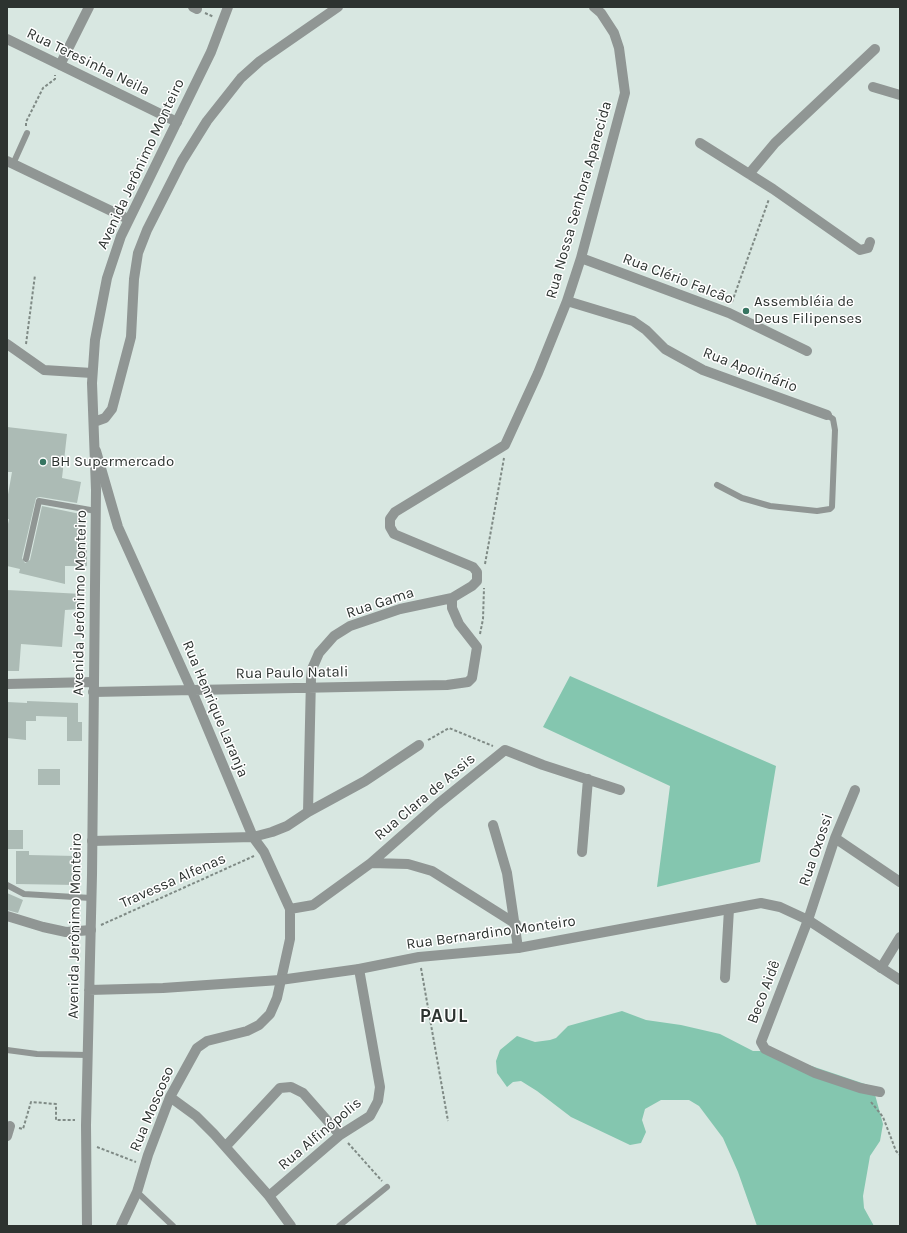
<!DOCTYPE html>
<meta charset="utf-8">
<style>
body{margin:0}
#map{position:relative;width:907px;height:1233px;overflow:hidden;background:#d8e7e1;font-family:Karla,sans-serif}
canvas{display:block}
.frame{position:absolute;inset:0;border:8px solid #2d3330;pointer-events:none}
</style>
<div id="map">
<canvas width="907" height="1233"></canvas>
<div class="frame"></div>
</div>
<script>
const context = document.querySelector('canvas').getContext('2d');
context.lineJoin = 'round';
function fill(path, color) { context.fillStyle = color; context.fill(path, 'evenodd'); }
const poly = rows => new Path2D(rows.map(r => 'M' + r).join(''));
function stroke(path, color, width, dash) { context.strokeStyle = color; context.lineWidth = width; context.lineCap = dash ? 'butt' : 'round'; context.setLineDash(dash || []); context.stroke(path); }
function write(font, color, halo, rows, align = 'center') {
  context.font = font + ' Karla,sans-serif'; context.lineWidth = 3; context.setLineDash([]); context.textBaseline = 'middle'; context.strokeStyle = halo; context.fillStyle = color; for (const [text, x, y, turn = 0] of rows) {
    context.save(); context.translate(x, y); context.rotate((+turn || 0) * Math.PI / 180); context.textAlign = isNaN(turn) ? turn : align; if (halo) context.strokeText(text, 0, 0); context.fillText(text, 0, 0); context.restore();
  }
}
const green = poly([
 [570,676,776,766,760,862,657,887,670,786,543,727],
 [622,1011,646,1020,681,1025,720,1034,753,1051,767,1051,868,1085,874,1091,883,1124,880,1141,870,1156,863,1196,864,1208,874,1226,757,1226,738,1172,723,1138,699,1106,689,1100,661,1100,645,1109,642,1120,646,1132,641,1143,630,1145,571,1117,537,1091,521,1081,513,1082,507,1087,497,1073,496,1061,500,1050,517,1036,535,1042,550,1040,556,1038,568,1026]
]);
const building = poly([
 [7,427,67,434,62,478,81,482,77,503,40,497,36,498,22,558,25,563,30,560,42,506,85,515,85,550,87,550,87,566,65,566,65,584,19,573,20,569,7,566,7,529,9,519,7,519,7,500,12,472,7,472],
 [7,590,82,594,81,609,65,610,62,647,21,644,19,671,7,671],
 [27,701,78,703,78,722,82,722,82,741,67,741,67,717,36,716,36,721,26,721,26,740,7,738,7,702,27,703],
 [38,769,60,769,60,785,38,785],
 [7,830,23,830,23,849,7,849],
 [16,851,29,851,29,855,76,856,76,885,16,884],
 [7,893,23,900,18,913,7,910]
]);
const path = poly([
 [205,13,214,17],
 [26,126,26,122,43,88,55,79,55,75],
 [732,302,769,199],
 [26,344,35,275],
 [485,564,504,458],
 [480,634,483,619,484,588],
 [428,740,449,728,493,746],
 [101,925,254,856],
 [421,968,448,1121],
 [871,1102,883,1117,896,1151,900,1155],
 [19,1128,23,1129,31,1102,56,1104,56,1120,75,1120],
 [348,1143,382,1181],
 [97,1147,136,1162]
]);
const service = poly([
 [13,164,27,133],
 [717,485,742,498,770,506,817,511,830,509,832,507,835,430,833,419,827,415],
 [26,559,39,501,96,511],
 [7,885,24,894,91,898],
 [7,1050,37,1054,88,1055],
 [137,1192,173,1226],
 [339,1226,387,1187]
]);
const minor = poly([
 [193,7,197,9],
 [7,39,177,122],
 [60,65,89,7],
 [873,87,900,95],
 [700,143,773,189,860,250,868,248,870,242],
 [7,161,128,219],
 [749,174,775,143,875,49],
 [581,258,729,313,807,351],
 [567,301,633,321,646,330,665,349,703,370,827,415],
 [7,344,44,370,92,373],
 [96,451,118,527,192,691,253,837,264,852,290,909,290,939,277,998,270,1014,259,1025,247,1031,207,1041,197,1048,170,1097,148,1155,137,1192,121,1226],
 [7,684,93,682],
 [93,692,447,685,468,682,472,678,477,647,459,624,452,608,452,598],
 [855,790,835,838,808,920,761,1042,765,1049,815,1073,860,1088,880,1092],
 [308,812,311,678,312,669,319,653,334,636,350,626,400,609,452,598,472,586,477,581,477,572,473,567,394,534,390,527,390,519,395,512,505,445,538,373,567,301,581,258,625,93,619,48,614,33,601,13,594,7],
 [493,825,507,873,518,948],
 [835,838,900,882],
 [92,841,253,837,272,832,287,826,308,812,365,781,419,745],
 [582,852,588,779],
 [371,863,408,864,432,871,516,924],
 [290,909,313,905,371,863,438,804,505,750,543,765,620,790],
 [7,916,43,927,66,932,91,930],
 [881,968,900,937],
 [725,978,729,909],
 [170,1097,196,1116,214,1134,269,1196,291,1226],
 [7,1136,10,1126],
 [226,1146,280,1088,291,1087,303,1093,340,1135],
 [269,1196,340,1135,370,1116,378,1101,380,1087,359,969]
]);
const tertiary = poly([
 [94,422,105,418,112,409,131,337,134,279,138,253,147,230,182,161,207,121,241,78,260,61,338,7],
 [89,990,163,988,280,980,359,969,419,957,518,948,761,903,780,907,808,920,900,980],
 [87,1226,86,1125,92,875,96,490,92,383,95,340,107,278,121,236,211,52,228,7]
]);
const markers = [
 [746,311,4,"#377561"],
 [43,462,4,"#377561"]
];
const streetNames = [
 ["Rua Teresinha Neila",88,62,26],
 ["Avenida Jerônimo Monteiro",141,164,-65],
 ["Rua Nossa Senhora Aparecida",579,200,-74],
 ["Rua Clério Falcão",678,279,21],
 ["Rua Apolinário",750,370,21],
 ["Avenida Jerônimo Monteiro",80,603,-89],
 ["Rua Gama",380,603,-18],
 ["Rua Paulo Natali",292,673,-1],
 ["Rua Henrique Laranja",215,709,67],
 ["Rua Clara de Assis",425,797,-40],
 ["Rua Oxossi",816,850,-71],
 ["Travessa Alfenas",173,881,-24],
 ["Avenida Jerônimo Monteiro",75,926,-89],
 ["Rua Bernardino Monteiro",491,933,-8],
 ["Beco Aidê",764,992,-69],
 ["Rua Moscoso",152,1109,-67],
 ["Rua Alfinópolis",320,1134,-40]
];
const poiNames = [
 ["Assembléia de",754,302],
 ["Deus Filipenses",754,319],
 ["BH Supermercado",51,462]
];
const districtNames = [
 ["PAUL",444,1017]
];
fill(green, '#84c6af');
fill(building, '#acbbb5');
stroke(path, '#7f8a85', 2, [3, 2]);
stroke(service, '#909694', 6);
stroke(minor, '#909694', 10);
stroke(tertiary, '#909694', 10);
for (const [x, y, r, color] of markers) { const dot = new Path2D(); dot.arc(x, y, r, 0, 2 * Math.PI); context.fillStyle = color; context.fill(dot); stroke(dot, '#fff', 1.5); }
write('15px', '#2d3330', '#fff', streetNames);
write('15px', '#2d3330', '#fff', poiNames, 'left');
context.letterSpacing = '1px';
write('bold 19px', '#2d3330', '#fff', districtNames);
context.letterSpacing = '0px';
</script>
